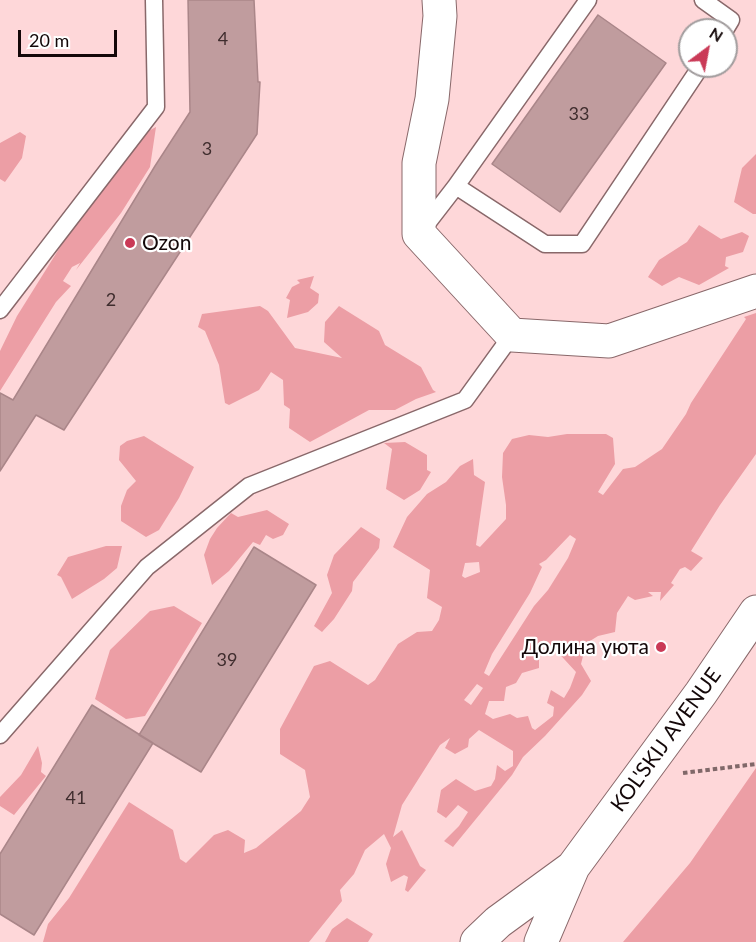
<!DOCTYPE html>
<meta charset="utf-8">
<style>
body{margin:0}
#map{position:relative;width:756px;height:942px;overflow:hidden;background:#fed7d9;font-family:Lato,sans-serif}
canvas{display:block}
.north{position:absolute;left:678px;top:18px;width:60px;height:60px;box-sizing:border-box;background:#fff;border:2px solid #a19c9d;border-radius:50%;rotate:32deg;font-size:16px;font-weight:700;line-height:24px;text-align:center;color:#140809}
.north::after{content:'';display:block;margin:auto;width:21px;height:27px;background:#ca3a57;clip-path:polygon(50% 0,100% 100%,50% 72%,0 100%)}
.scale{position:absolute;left:18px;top:30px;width:99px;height:27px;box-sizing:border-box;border:3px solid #140809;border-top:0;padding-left:8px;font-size:18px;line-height:21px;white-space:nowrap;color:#140809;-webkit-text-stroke:4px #fff;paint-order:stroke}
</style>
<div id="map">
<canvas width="756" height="942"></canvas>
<div class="north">N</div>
<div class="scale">20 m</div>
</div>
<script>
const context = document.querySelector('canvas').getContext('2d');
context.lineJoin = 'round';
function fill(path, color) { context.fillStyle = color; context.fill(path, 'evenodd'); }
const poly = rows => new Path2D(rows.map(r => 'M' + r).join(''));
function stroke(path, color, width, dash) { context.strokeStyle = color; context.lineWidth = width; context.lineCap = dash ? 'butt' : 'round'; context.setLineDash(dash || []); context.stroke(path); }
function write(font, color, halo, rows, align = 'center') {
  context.font = font + ' Lato,sans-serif'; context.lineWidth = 4.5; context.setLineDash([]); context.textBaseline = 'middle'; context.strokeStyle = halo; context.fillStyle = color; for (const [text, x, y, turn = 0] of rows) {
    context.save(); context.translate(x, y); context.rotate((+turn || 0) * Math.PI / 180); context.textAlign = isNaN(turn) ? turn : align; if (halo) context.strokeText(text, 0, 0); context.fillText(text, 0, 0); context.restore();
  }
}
const green = poly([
 [156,127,150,167,121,213,76,270,80,263,72,267,63,281,71,286,56,302,0,391,0,351,17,316,72,228,139,136],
 [20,132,26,136,22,158,5,182,0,179,0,143],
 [756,154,756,214,753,214,734,202,742,168],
 [699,225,721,239,742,232,749,236,743,252,726,257,725,266,729,268,699,285,679,277,662,286,648,277,659,260,687,242],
 [314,276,310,288,319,294,318,303,308,312,287,318,290,300,286,298,292,287,300,283,297,280],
 [260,306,268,311,295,348,342,358,324,342,325,322,339,306,379,331,385,345,421,367,433,390,436,392,416,399,395,410,369,410,310,442,289,428,290,409,284,405,283,380,271,372,259,390,229,405,225,403,219,365,205,331,198,327,202,314],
 [756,313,756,454,720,505,691,551,703,558,691,571,685,567,680,569,671,583,674,585,660,601,661,592,648,592,653,596,635,600,628,596,617,613,615,632,598,636,590,641,584,652,581,664,591,681,582,695,545,736,523,757,512,775,453,847,444,841,459,826,468,812,458,805,446,818,437,812,441,790,456,779,475,791,491,786,495,779,497,765,505,771,513,766,513,751,479,730,469,739,468,747,455,754,445,748,450,738,440,745,402,805,393,837,402,830,420,866,426,870,408,892,405,890,408,877,404,875,391,882,386,864,391,848,384,834,365,850,354,874,340,890,342,901,309,942,43,942,48,924,69,898,129,802,173,830,180,859,186,863,214,835,228,830,245,840,244,853,256,848,301,811,310,797,305,770,280,754,280,729,314,666,330,661,368,685,375,680,398,644,417,632,432,631,439,620,442,607,427,598,430,570,393,547,407,517,427,494,446,482,460,466,473,459,474,475,485,482,476,545,480,547,506,519,506,505,502,477,503,453,512,439,529,435,548,437,567,434,606,434,613,438,615,464,598,492,603,495,623,469,635,467,662,449,686,414,691,403,746,319,744,317],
 [570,535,576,539,568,558,548,590,534,606,489,676,484,673,492,654,530,593,542,567,539,564,546,560],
 [479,562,480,572,465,578,462,576,465,563],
 [544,642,553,647,576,672,570,688,564,698,551,690,547,703,554,707,553,716,535,730,532,728,528,716,517,718,510,714,493,719,485,714,489,701,504,701,506,687,516,683,522,673,539,668,539,649],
 [477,684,483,688,471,705,464,700],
 [144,436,194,467,179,498,159,530,146,537,121,521,121,506,127,490,136,481,119,460,120,446,127,441],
 [405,442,427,455,427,470,431,472,420,490,404,500,386,489,392,449,384,443],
 [267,510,289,524,283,535,273,539,266,535,260,545,253,542,229,571,212,585,204,555,210,539,217,528,231,513,238,517],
 [361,527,380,539,379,548,353,582,352,591,334,619,322,632,314,626,332,593,327,575,334,555],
 [106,546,122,546,117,568,104,579,72,599,61,577,57,575,68,557],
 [174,606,202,623,145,716,126,719,95,699,110,650,150,611],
 [38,746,42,763,41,772,46,776,14,815,0,806,0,797,21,775],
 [756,768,756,942,623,942,690,863],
 [347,918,373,934,368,942,325,942,332,929]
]);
const building = poly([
 [188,0,254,0,258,82,260,82,257,134,64,430,36,415,0,471,0,393,13,400,155,166,190,112,188,0],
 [598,15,666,63,560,212,492,164,598,15],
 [254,547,316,585,201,772,139,735,254,547],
 [92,705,153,743,34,935,0,914,0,854,92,705]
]);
const path = poly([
 [683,773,756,764]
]);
const lane = poly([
 [703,0,731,20,725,30],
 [456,186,588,0],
 [422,230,456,186,545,244,582,244,701,66],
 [0,310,156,107,154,0],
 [0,735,147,567,249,486,465,400,512,335]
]);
const street = poly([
 [439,0,440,16,432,99,419,163,419,234,512,335,609,341,756,291]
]);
const primary = poly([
 [477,942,498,922,572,868],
 [541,942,573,867,701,693,756,612]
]);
const markers = [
 [130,243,6,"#ca3a57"],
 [661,647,6,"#ca3a57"]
];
const numberNames = [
 ["4",223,39],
 ["33",579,114],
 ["3",207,149],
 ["2",111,300],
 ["39",227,660],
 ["41",76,798]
];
const poiNames = [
 ["Ozon",142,243],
 ["Долина уюта",649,647,"right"]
];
const streetNames = [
 ["KOL'SKIJ AVENUE",666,740,-54]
];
fill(green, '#ec9ea5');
fill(building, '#c09c9e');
stroke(building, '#aa8689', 1.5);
stroke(lane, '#89686a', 19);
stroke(street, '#89686a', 35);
stroke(primary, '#89686a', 35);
stroke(path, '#806869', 4, [4.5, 3]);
stroke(lane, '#fff', 16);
stroke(street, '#fff', 33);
stroke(primary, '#fff', 33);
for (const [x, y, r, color] of markers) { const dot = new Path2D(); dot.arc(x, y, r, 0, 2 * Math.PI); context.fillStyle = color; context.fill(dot); stroke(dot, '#fff', 2); }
write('18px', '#3f2d2e', null, numberNames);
write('21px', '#140809', '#fff', poiNames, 'left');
write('21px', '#140809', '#fff', streetNames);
</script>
